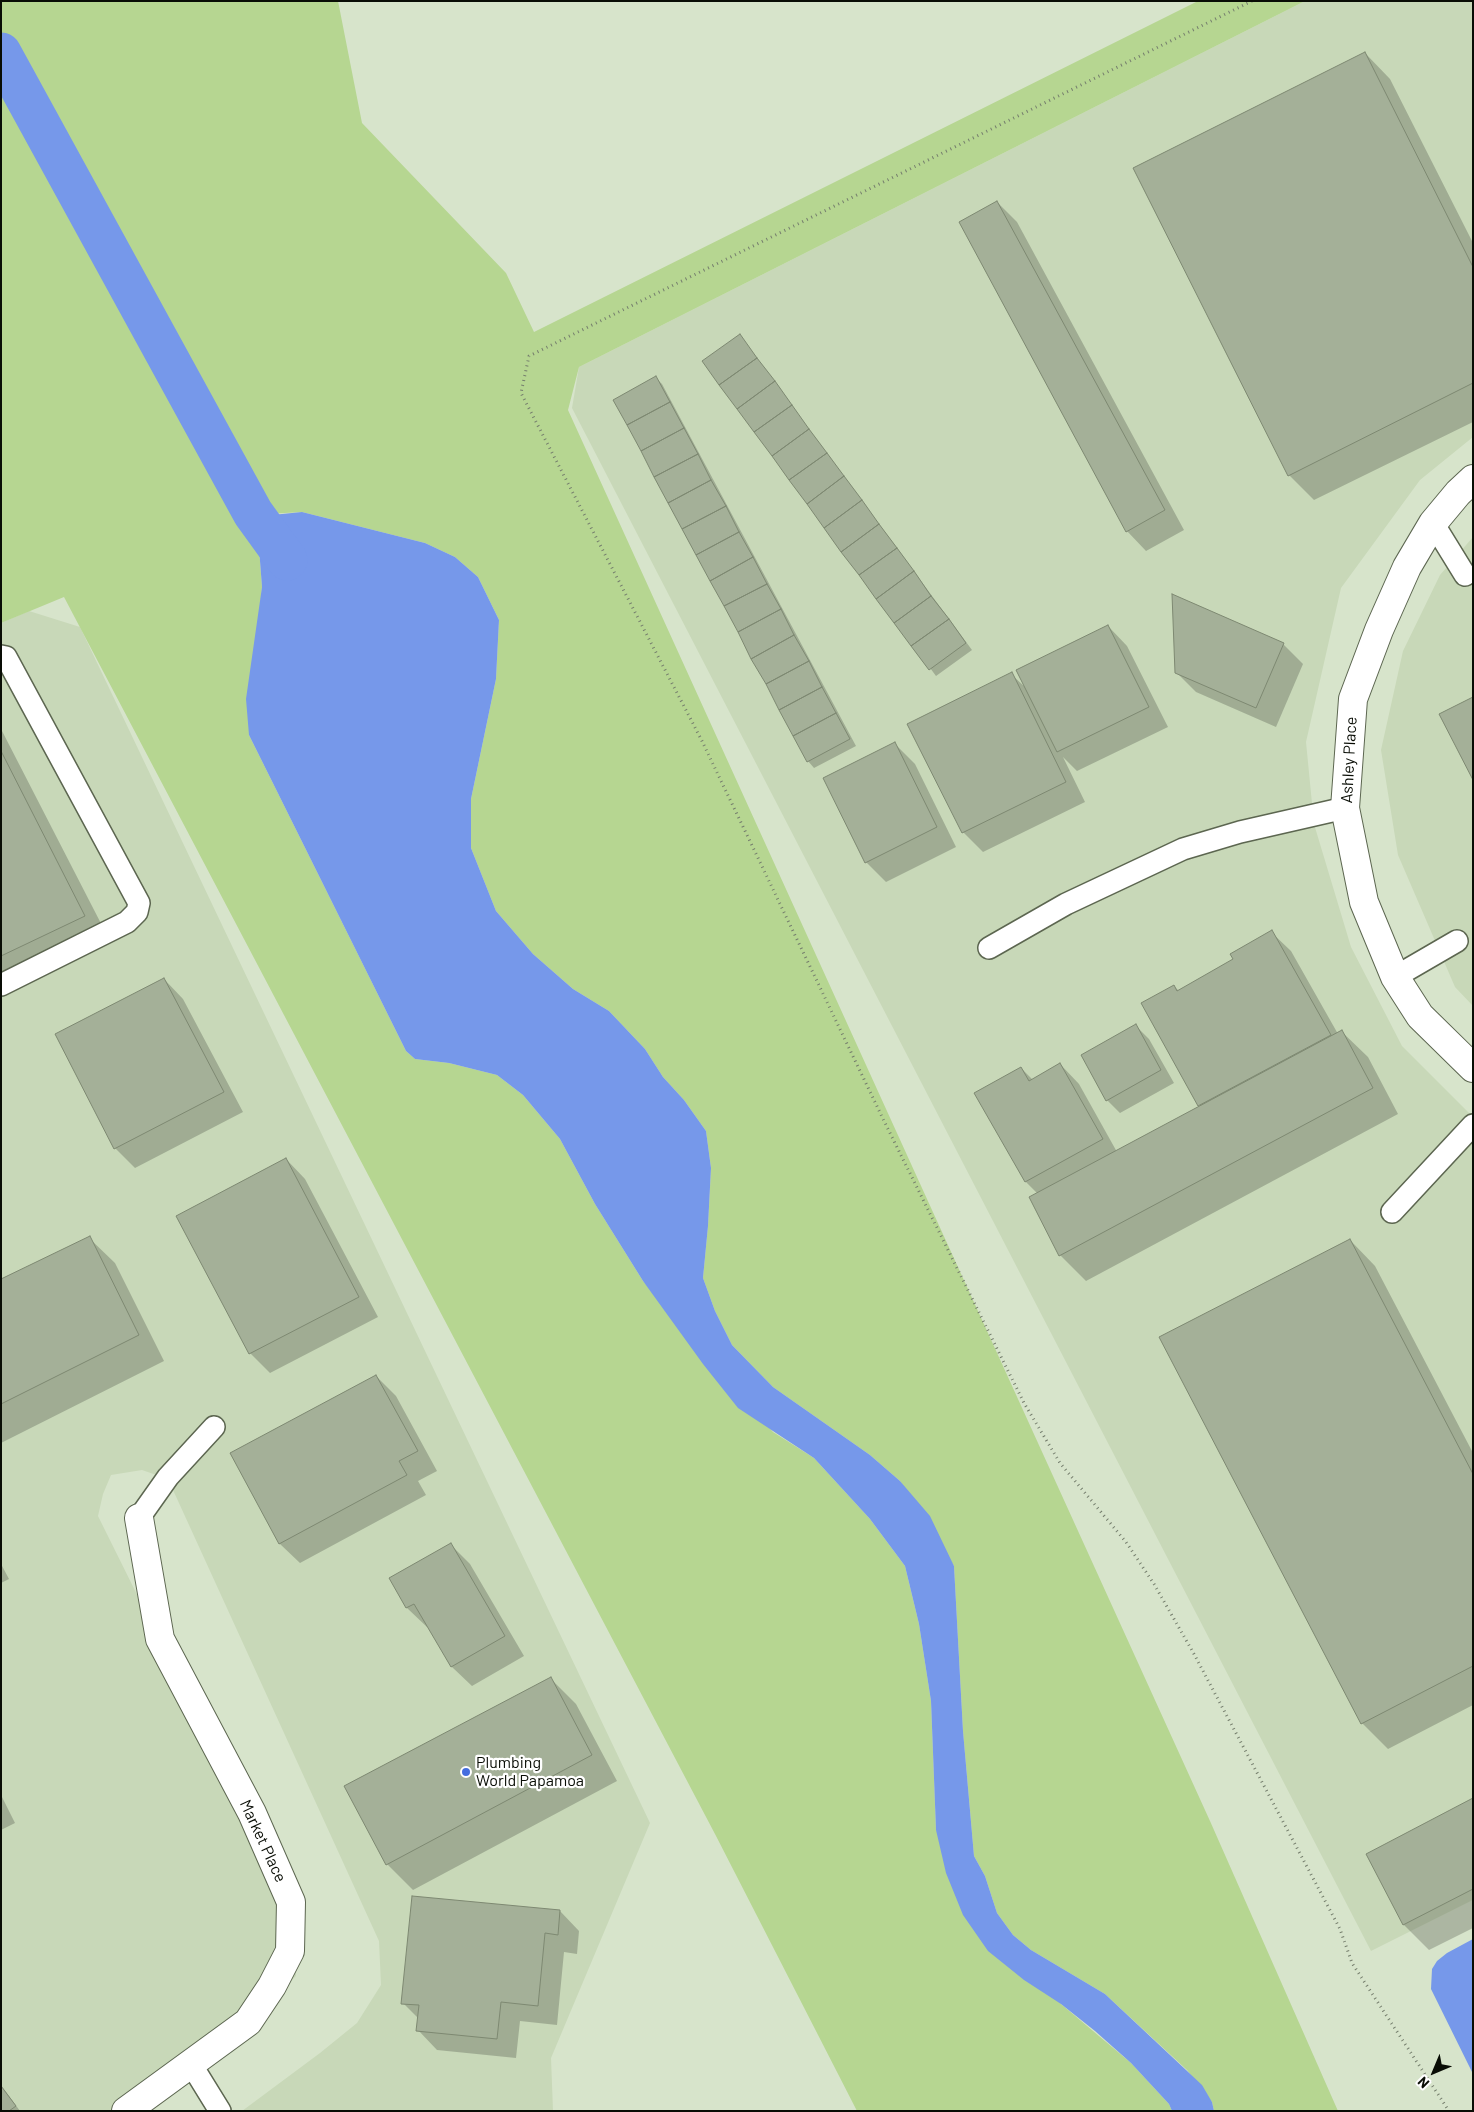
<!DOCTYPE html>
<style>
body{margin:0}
#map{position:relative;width:1474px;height:2112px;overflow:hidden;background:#d7e4cb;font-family:Barlow,sans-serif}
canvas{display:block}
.frame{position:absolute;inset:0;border:2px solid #090d05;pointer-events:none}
.north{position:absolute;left:1409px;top:2047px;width:50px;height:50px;-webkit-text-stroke:4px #fff;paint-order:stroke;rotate:225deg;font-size:14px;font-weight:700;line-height:20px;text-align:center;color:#090d05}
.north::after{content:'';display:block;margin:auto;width:18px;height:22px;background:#090d05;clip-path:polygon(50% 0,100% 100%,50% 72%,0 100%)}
</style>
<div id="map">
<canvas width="1474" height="2112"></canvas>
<div class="frame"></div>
<div class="north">N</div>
</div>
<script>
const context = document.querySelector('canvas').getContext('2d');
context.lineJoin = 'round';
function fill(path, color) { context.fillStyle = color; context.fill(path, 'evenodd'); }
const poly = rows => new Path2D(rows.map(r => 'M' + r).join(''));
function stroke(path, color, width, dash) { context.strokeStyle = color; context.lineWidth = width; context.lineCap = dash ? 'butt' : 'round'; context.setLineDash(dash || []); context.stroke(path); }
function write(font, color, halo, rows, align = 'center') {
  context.font = font + ' Barlow,sans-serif'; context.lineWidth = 4.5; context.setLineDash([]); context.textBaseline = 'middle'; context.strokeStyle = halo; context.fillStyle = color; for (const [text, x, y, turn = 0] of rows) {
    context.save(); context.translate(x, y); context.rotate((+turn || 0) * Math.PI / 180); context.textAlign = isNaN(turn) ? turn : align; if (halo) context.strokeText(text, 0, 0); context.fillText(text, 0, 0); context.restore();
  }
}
const built = poly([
 [1305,1,1473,1,1473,437,1420,480,1341,588,1306,742,1314,824,1351,947,1402,1046,1473,1117,1473,1900,1371,1951,572,408,579,367],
 [1473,537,1473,1006,1455,987,1398,855,1381,750,1403,651,1440,575],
 [29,611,80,627,650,1823,551,2058,553,2111,242,2111,320,2053,357,2023,381,1985,379,1941,168,1479,142,1470,111,1475,103,1494,98,1516,296,1915,296,1976,251,2020,124,2111,1,2111,1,623]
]);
const green = poly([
 [1,1,338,1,362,123,506,273,534,332,1198,1,1305,1,579,367,568,410,1210,1821,1338,2111,1214,2111,1212,2102,1187,2070,1105,1994,1031,1950,1013,1935,997,1913,985,1876,974,1856,963,1731,954,1566,900,1481,870,1455,773,1387,732,1345,715,1311,703,1278,708,1226,711,1168,706,1131,684,1100,663,1077,645,1049,609,1011,573,989,533,954,496,911,471,848,471,799,496,679,499,620,478,577,455,557,425,543,302,512,251,515,258,535,262,587,249,735,406,1051,415,1059,449,1063,497,1075,523,1095,560,1139,595,1204,643,1281,773,1432,814,1458,870,1519,905,1566,919,1624,931,1701,936,1830,1061,2004,1131,2063,1169,2104,1172,2111,857,2111,715,1834,64,597,1,623]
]);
const water = poly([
 [256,511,272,515,302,512,425,543,455,557,478,577,499,620,496,679,471,799,471,848,496,911,533,954,573,989,609,1011,645,1049,663,1077,684,1100,706,1131,711,1168,708,1226,703,1278,715,1311,732,1345,773,1387,870,1455,900,1481,930,1516,954,1566,963,1731,974,1856,985,1876,997,1913,1013,1935,1031,1950,1105,1994,1202,2085,1212,2102,1214,2111,1172,2111,1169,2104,1131,2063,1095,2031,1061,2004,1024,1980,988,1951,963,1915,946,1873,936,1830,931,1701,919,1624,905,1566,870,1519,814,1458,738,1408,703,1364,643,1281,595,1204,560,1139,523,1095,497,1075,449,1063,415,1059,406,1051,249,735,246,699,262,587,258,535,251,514],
 [1473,1939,1473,2074,1431,1989,1432,1969,1437,1961,1447,1953]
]);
const shadow = poly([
 [1365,53,1390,79,1473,243,1473,422,1314,500,1289,475],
 [997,202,1017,222,1184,530,1146,551,1127,531],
 [739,335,972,650,936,676,704,362],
 [656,378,662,384,856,746,814,768,808,761],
 [1108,626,1127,646,1168,727,1077,771,1063,757,1085,802,983,852,963,832,1011,674,1026,688],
 [1283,644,1303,664,1276,727,1196,692,1176,672],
 [1,729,110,941,1,994],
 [895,744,915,764,956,847,886,882,866,862],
 [1271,932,1291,951,1338,1034,1342,1032,1368,1057,1398,1114,1086,1281,1060,1255,1038,1194,1026,1182,1021,1068,1033,1080,1060,1064,1079,1084,1117,1152,1201,1107,1174,986,1179,991,1235,959],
 [164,979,183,999,243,1112,135,1168,115,1148,56,1035],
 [1136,1026,1149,1039,1174,1083,1120,1113,1107,1100],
 [286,1159,305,1179,378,1317,270,1373,251,1354,178,1216],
 [89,1238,115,1263,164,1361,1,1443,1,1280],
 [1350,1240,1375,1266,1473,1453,1473,1705,1388,1749,1362,1723],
 [376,1376,396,1396,437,1471,418,1481,426,1495,300,1563,280,1544,231,1454],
 [450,1544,470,1564,524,1656,472,1686,452,1667,429,1626,427,1627,407,1608,391,1578],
 [1,1564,9,1579,1,1583],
 [550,1678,576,1704,617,1781,413,1890,387,1864],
 [1,1795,15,1823,1,1830],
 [1473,1800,1473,1928,1429,1950,1404,1925,1367,1855],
 [560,1911,579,1931,577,1954,564,1952,557,2025,520,2021,516,2058,437,2050,418,2030,419,2019,403,2003],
 [1,2085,20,2111,1,2111]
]);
const canal = poly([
 [1,53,253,513,287,560]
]);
const building = poly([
 [1365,52,1473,267,1473,383,1288,476,1133,168,1365,52],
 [997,201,1165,510,1126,532,959,222,997,201],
 [740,334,757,358,719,385,702,361,740,334],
 [757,358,775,381,737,409,719,385,757,358],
 [656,376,670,402,627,425,613,400,656,376],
 [775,381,792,405,754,432,737,409,775,381],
 [670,402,684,428,641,451,627,425,670,402],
 [792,405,809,429,772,456,754,432,792,405],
 [684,428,698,454,654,477,641,451,684,428],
 [809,429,827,453,789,480,772,456,809,429],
 [827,453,844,476,807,504,789,480,827,453],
 [698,454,711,480,668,503,654,477,698,454],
 [844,476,862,500,824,528,807,504,844,476],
 [711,480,726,506,682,529,668,503,711,480],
 [862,500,879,524,841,552,824,528,862,500],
 [726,506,739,532,696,555,682,529,726,506],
 [879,524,897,548,859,575,841,552,879,524],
 [739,532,753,557,710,581,696,555,739,532],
 [897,548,914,571,876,599,859,575,897,548],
 [753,557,767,584,724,606,710,581,753,557],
 [914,571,931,596,894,623,876,599,914,571],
 [767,584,781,609,738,632,724,606,767,584],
 [1172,594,1284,643,1256,708,1175,673,1172,594],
 [931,596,949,619,911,646,894,623,931,596],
 [781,609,794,635,751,659,738,632,781,609],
 [949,619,966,643,929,670,911,646,949,619],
 [1108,625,1149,707,1057,752,1016,670,1108,625],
 [794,635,809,661,766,684,751,659,794,635],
 [809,661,822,687,779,710,766,684,809,661],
 [1012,672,1066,782,962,833,907,724,1012,672],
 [822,687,836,713,793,736,779,710,822,687],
 [1473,697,1473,780,1439,714,1473,697],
 [836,713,850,739,807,762,793,736,836,713],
 [895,742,937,827,865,863,823,778,895,742],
 [1,751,85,916,1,956,1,751],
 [1272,930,1331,1035,1198,1106,1141,1003,1174,985,1177,991,1233,959,1230,954,1272,930],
 [164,978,224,1092,114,1149,55,1034,164,978],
 [1136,1024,1161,1070,1106,1101,1081,1055,1136,1024],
 [1342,1030,1373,1088,1059,1256,1029,1197,1342,1030],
 [1060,1063,1103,1139,1025,1182,974,1093,1021,1067,1029,1081,1060,1063],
 [286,1158,359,1297,249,1354,176,1216,286,1158],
 [90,1236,139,1335,1,1404,1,1279,90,1236],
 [1350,1239,1473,1474,1473,1666,1361,1724,1159,1337,1350,1239],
 [376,1375,418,1451,399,1461,407,1475,279,1544,230,1453,376,1375],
 [451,1543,505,1636,451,1667,414,1604,406,1608,389,1578,451,1543],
 [551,1677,592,1755,386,1865,344,1786,551,1677],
 [1473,1798,1473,1889,1403,1925,1366,1854,1473,1798],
 [412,1896,560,1910,558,1935,545,1933,538,2006,501,2002,497,2039,416,2031,419,2005,401,2004,412,1896],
 [1,2086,16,2106,9,2111,1,2111,1,2086]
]);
const path = poly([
 [1252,1,529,356,521,393,701,739,884,1121,1024,1403,1060,1463,1126,1542,1154,1584,1194,1654,1340,1929,1352,1963,1449,2111]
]);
const service = poly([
 [1433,523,1465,575],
 [1,656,6,657,139,903,137,912,127,922,1,985],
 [989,948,1066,904,1183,849,1240,832,1345,808],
 [1395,977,1457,941],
 [1392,1212,1473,1125],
 [139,1518,168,1477,214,1427],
 [191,2064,220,2111]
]);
const minor = poly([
 [1473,479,1458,493,1433,523,1407,567,1379,630,1353,699,1345,808,1364,902,1395,977,1420,1016,1473,1068],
 [126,2111,248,2022,272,1986,290,1951,291,1902,252,1813,160,1639,139,1518]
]);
const markers = [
 [466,1772,5,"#446ddf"]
];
const streetNames = [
 ["Ashley Place",1349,760,-87],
 ["Market Place",263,1841,65]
];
const poiNames = [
 ["Plumbing",476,1763],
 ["World Papamoa",476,1781]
];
fill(built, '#c8d8b8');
fill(green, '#b6d691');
fill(water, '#7698ea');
fill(shadow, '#0003');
stroke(canal, '#7698ea', 41);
fill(building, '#a4b098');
stroke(building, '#7e8972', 1);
stroke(service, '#5c6650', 24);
stroke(minor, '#5c6650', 30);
stroke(path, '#757e6d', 3, [1, 4]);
stroke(service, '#fff', 21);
stroke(minor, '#fff', 28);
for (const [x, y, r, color] of markers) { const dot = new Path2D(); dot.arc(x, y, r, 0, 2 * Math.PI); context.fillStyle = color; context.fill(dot); stroke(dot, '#fff', 2); }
write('16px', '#090d05', '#fff', streetNames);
write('16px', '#090d05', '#fff', poiNames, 'left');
</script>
